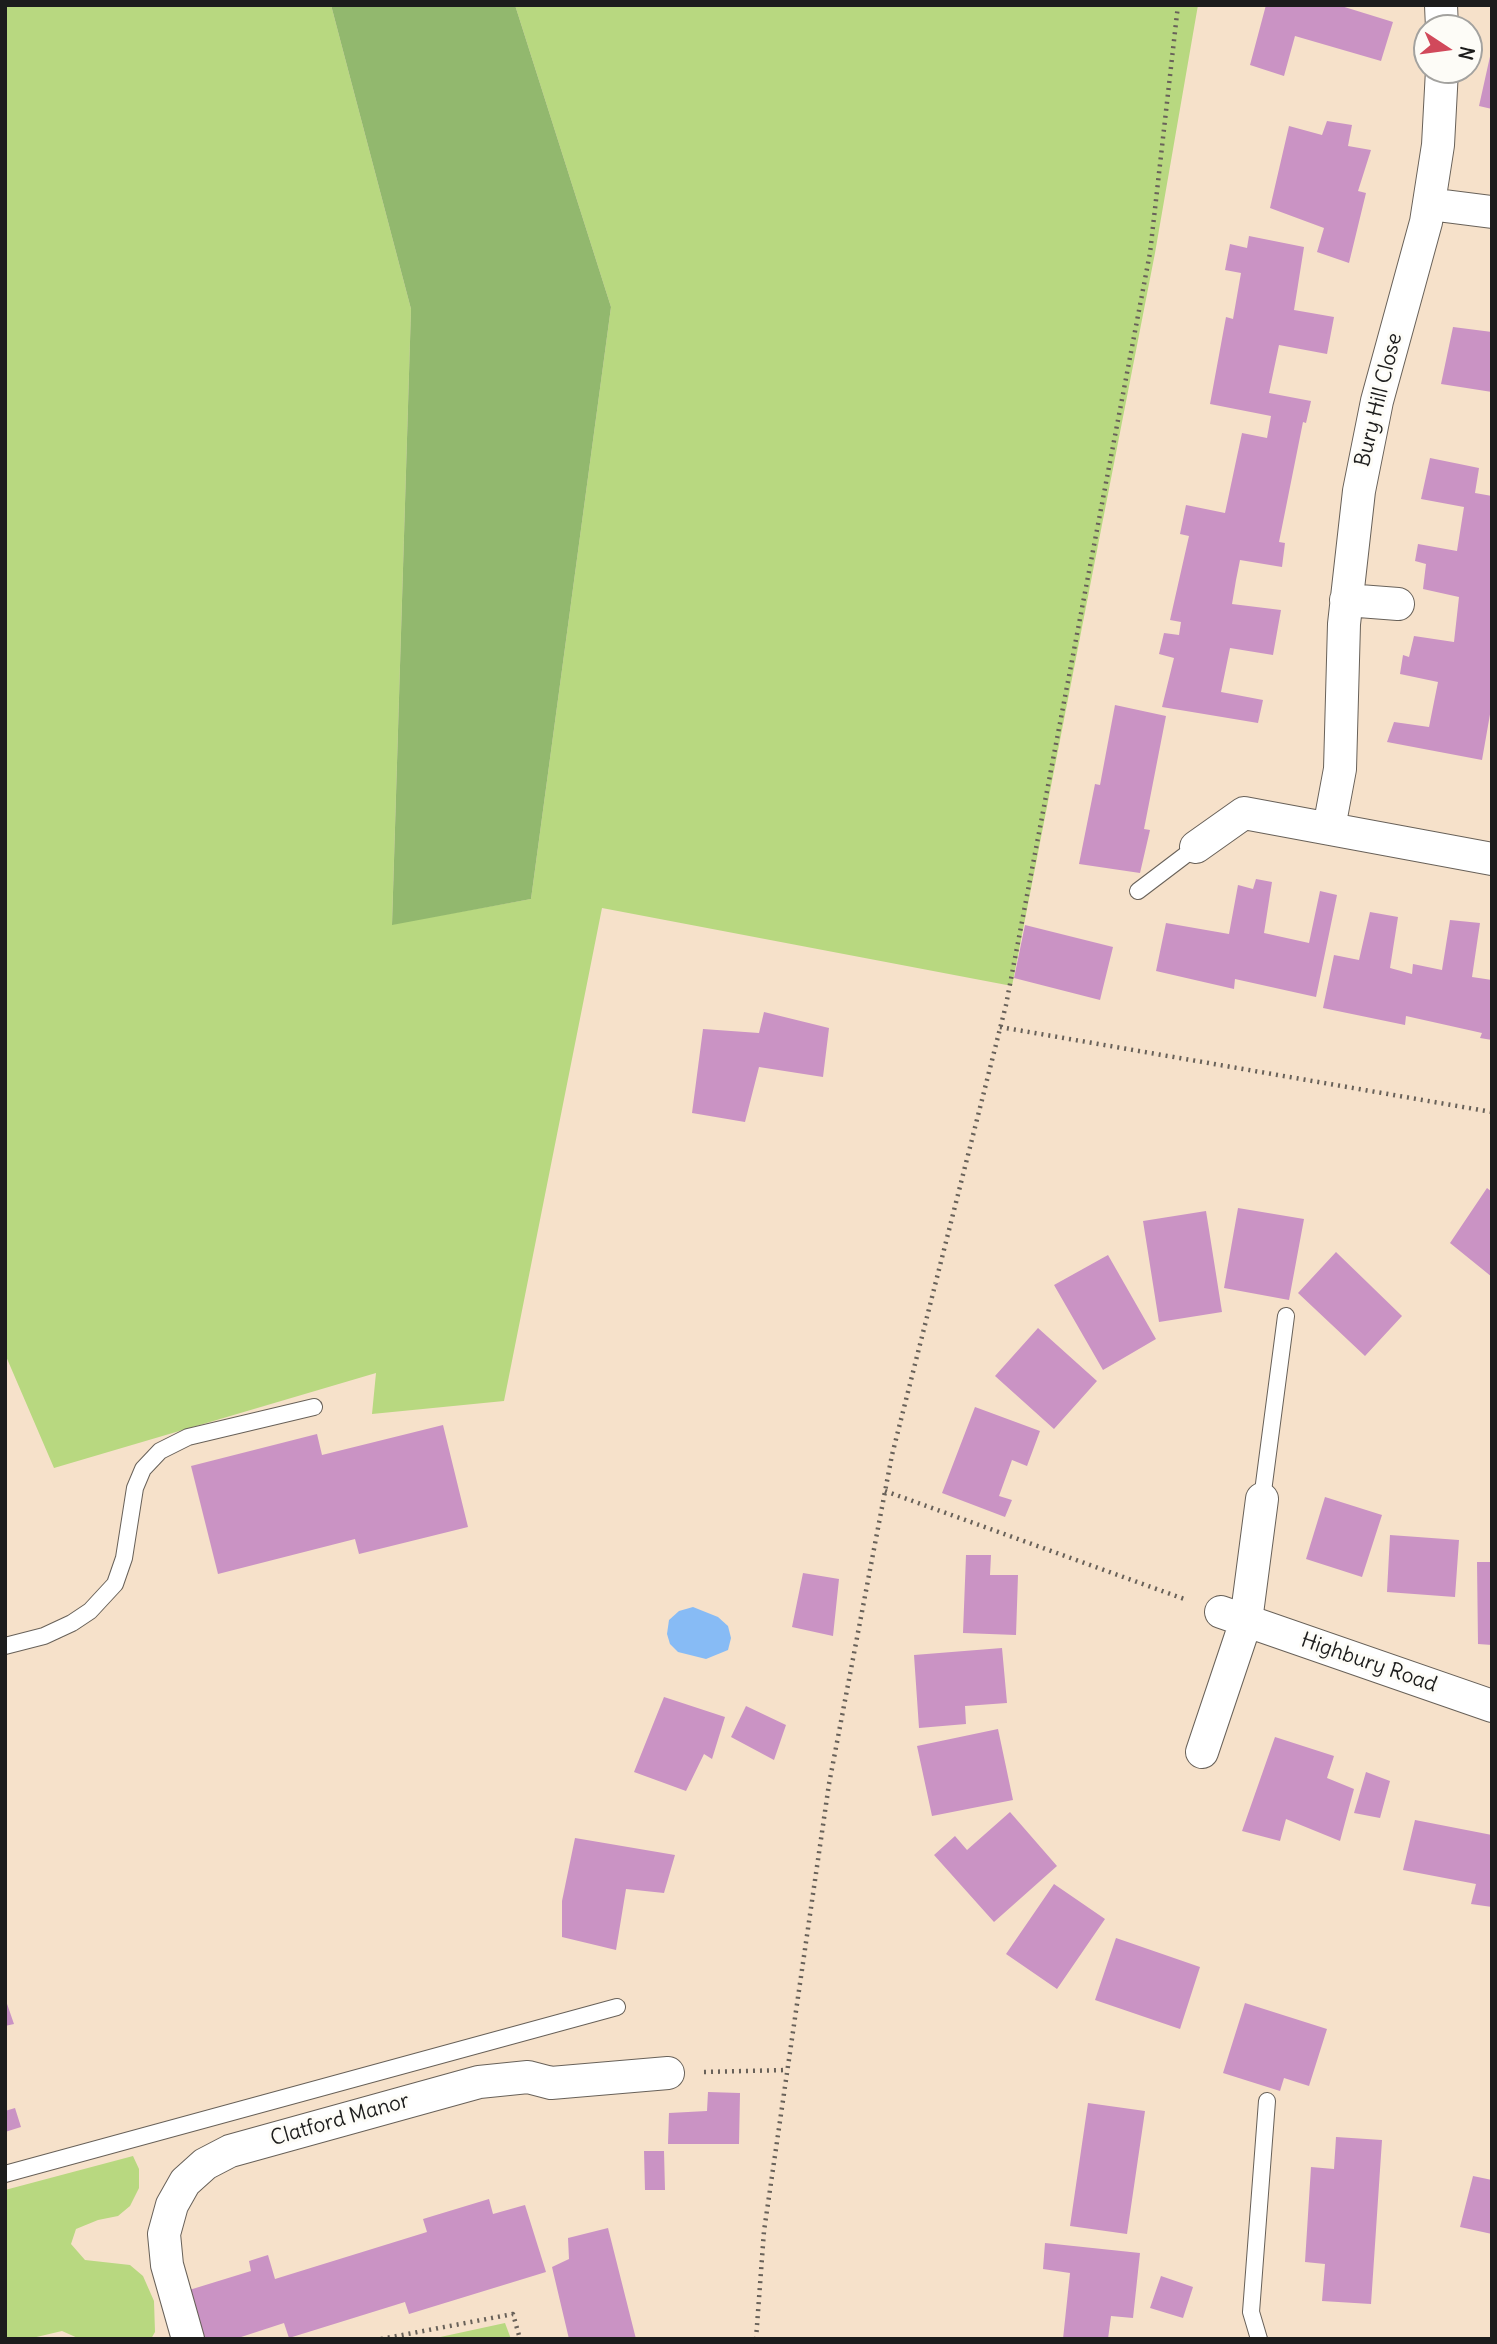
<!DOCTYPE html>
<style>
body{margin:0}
#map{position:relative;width:1497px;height:2344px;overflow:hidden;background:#f6e1ca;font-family:Delius,sans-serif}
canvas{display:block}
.frame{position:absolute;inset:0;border:7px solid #1c1c1c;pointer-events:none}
.north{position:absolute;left:1413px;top:14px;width:70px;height:70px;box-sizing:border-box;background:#fdfcf7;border:2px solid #a3a29f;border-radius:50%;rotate:103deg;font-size:19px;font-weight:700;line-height:28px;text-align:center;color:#1c1c1c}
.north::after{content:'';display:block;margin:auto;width:24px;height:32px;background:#d1495b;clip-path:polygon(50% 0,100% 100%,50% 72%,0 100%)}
</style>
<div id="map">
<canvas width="1497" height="2344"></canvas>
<div class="frame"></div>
<div class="north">N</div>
</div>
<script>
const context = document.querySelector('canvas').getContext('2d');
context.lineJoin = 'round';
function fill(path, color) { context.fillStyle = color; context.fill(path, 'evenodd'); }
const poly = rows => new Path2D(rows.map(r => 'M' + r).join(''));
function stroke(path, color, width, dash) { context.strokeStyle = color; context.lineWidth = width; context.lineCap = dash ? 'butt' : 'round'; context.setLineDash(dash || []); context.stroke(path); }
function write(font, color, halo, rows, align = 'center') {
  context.font = font + ' Delius,sans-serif'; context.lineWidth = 6; context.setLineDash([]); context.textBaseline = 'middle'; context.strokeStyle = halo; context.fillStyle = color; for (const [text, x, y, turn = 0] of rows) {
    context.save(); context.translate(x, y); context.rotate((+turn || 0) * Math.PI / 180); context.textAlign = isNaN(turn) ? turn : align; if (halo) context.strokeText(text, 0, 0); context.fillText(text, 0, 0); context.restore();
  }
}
const green = poly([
 [5,5,331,5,411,309,392,924,531,899,611,307,515,5,1198,5,1155,253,1012,986,602,908,504,1401,372,1414,376,1373,54,1468,5,1354],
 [133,2156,139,2169,139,2188,130,2206,118,2216,98,2220,76,2229,71,2244,85,2260,130,2265,143,2276,154,2301,155,2332,151,2339,80,2339,62,2331,28,2339,5,2339,5,2190],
 [505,2323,511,2339,430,2339,431,2339]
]);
const forest = poly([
 [331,5,515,5,611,307,531,899,392,925,411,309]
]);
const water = poly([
 [693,1607,718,1617,728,1626,731,1638,728,1650,706,1659,678,1652,670,1644,667,1634,669,1620,679,1611]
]);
const building = poly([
 [1266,5,1338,5,1393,22,1381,61,1295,36,1284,76,1250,65],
 [1491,52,1492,52,1492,109,1479,106],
 [1327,121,1352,125,1348,146,1371,150,1358,191,1366,193,1349,263,1317,252,1324,228,1270,208,1289,126,1322,135],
 [1249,236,1304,247,1294,310,1334,317,1327,354,1279,345,1269,393,1311,401,1306,423,1303,422,1279,542,1285,543,1282,567,1240,560,1236,580,1232,604,1281,610,1273,655,1230,648,1221,692,1263,700,1258,723,1162,707,1174,658,1159,654,1164,633,1179,635,1181,622,1170,620,1189,536,1180,534,1186,505,1225,513,1242,433,1267,438,1271,416,1210,404,1226,317,1233,319,1241,273,1225,270,1230,244,1247,248],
 [1453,327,1492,332,1492,392,1441,384],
 [1430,458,1479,468,1475,493,1492,496,1492,703,1482,760,1387,742,1394,722,1429,727,1438,682,1400,674,1403,655,1409,657,1414,636,1454,642,1459,597,1423,589,1426,564,1415,561,1418,544,1457,551,1464,507,1421,499],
 [1115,705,1166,716,1144,829,1150,830,1140,873,1079,864,1095,784,1100,785],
 [1256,879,1272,882,1264,933,1309,943,1320,891,1337,895,1316,997,1235,979,1234,989,1156,971,1166,923,1229,934,1238,885,1253,889],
 [1370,912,1398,917,1390,968,1412,974,1413,964,1442,970,1450,920,1480,923,1472,977,1492,980,1492,1040,1480,1038,1482,1033,1406,1016,1405,1025,1323,1008,1334,955,1359,960],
 [1025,925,1113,947,1100,1000,1014,978],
 [764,1012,829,1028,823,1077,759,1067,745,1122,692,1113,703,1029,759,1033],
 [1487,1188,1492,1192,1492,1277,1450,1243],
 [1238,1208,1304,1219,1289,1300,1224,1288],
 [1206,1211,1222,1312,1159,1322,1143,1221],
 [1336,1252,1402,1316,1365,1356,1298,1293],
 [1108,1255,1156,1339,1103,1370,1054,1285],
 [1038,1328,1097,1381,1054,1429,995,1376],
 [975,1407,1040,1431,1027,1466,1012,1460,999,1496,1012,1500,1005,1517,942,1493],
 [443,1425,468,1527,359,1554,355,1539,218,1574,191,1466,317,1434,322,1455],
 [1325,1497,1382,1515,1362,1577,1306,1559],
 [1390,1535,1459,1540,1455,1597,1387,1592],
 [966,1555,991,1555,990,1575,1018,1575,1016,1635,963,1633],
 [1477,1562,1492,1562,1492,1645,1478,1644],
 [803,1573,839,1579,833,1636,792,1627],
 [1002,1648,1007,1703,965,1706,966,1724,919,1728,914,1655],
 [664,1697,725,1717,712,1759,704,1754,686,1791,634,1772],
 [746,1706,786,1725,774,1760,731,1737],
 [998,1729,1013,1800,932,1816,917,1746],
 [1275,1737,1334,1756,1327,1778,1354,1789,1340,1841,1286,1819,1280,1841,1242,1831],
 [1366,1772,1390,1781,1380,1818,1354,1813],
 [1010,1812,1057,1866,994,1922,934,1855,955,1836,967,1850],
 [1415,1820,1492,1835,1492,1907,1471,1904,1476,1884,1403,1870],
 [575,1838,675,1855,664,1893,626,1889,616,1950,562,1937,562,1901],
 [1054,1884,1105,1919,1057,1989,1006,1954],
 [1116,1938,1200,1967,1180,2029,1095,2000],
 [5,1998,14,2024,5,2026],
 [1245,2003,1327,2029,1309,2086,1284,2078,1280,2091,1223,2073],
 [708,2092,740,2093,739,2144,668,2144,669,2113,707,2111],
 [1088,2103,1145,2111,1127,2234,1070,2226],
 [15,2108,21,2127,5,2132,5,2111],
 [1336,2137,1382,2140,1371,2304,1322,2301,1325,2264,1305,2262,1311,2167,1334,2169],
 [644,2151,664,2151,665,2190,645,2190],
 [1473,2176,1492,2180,1492,2234,1460,2227],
 [489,2199,493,2214,525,2205,546,2272,409,2314,405,2302,289,2338,284,2323,235,2339,201,2339,186,2291,251,2271,249,2261,268,2255,275,2279,427,2232,423,2219],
 [608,2228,636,2339,569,2339,552,2267,569,2259,568,2238],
 [1045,2243,1140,2253,1133,2318,1111,2316,1108,2339,1063,2339,1070,2273,1043,2269],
 [1161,2276,1193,2287,1183,2318,1150,2308]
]);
const path = poly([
 [1000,1027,1492,1112],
 [885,1491,1187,1600],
 [704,2072,788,2070],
 [381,2339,513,2314,520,2339],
 [756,2339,764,2231,829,1784,892,1455,1006,1005,1150,253,1178,5]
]);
const lane = poly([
 [1138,891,1196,847],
 [1262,1499,1286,1316],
 [5,1646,44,1636,72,1623,90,1611,115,1584,124,1558,135,1488,143,1469,160,1451,188,1437,314,1407],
 [5,2174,617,2007],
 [1259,2339,1251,2312,1267,2101]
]);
const street = poly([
 [1441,5,1442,28],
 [1429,204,1492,212],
 [1346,600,1398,604],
 [1329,828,1340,769,1344,624,1359,491,1377,401,1426,222,1438,145,1442,70],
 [1196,847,1244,813,1492,859],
 [1221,1612,1492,1706],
 [1202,1752,1246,1621,1262,1499],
 [188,2339,167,2265,164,2234,172,2205,185,2182,205,2164,230,2151,479,2082,528,2077,551,2083,668,2073]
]);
const streetNames = [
 ["Bury Hill Close",1379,400,-76],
 ["Highbury Road",1369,1663,19],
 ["Clatford Manor",340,2120,-16]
];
fill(green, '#b8d880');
fill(forest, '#92b86e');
fill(water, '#87bbf5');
fill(building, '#ca93c4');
stroke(lane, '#686159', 18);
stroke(street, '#686159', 34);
stroke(path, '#686159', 4.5, [2, 5]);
stroke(lane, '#fff', 16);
stroke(street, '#fff', 32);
write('21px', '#1c1c1c', '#fdfcf7', streetNames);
</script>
